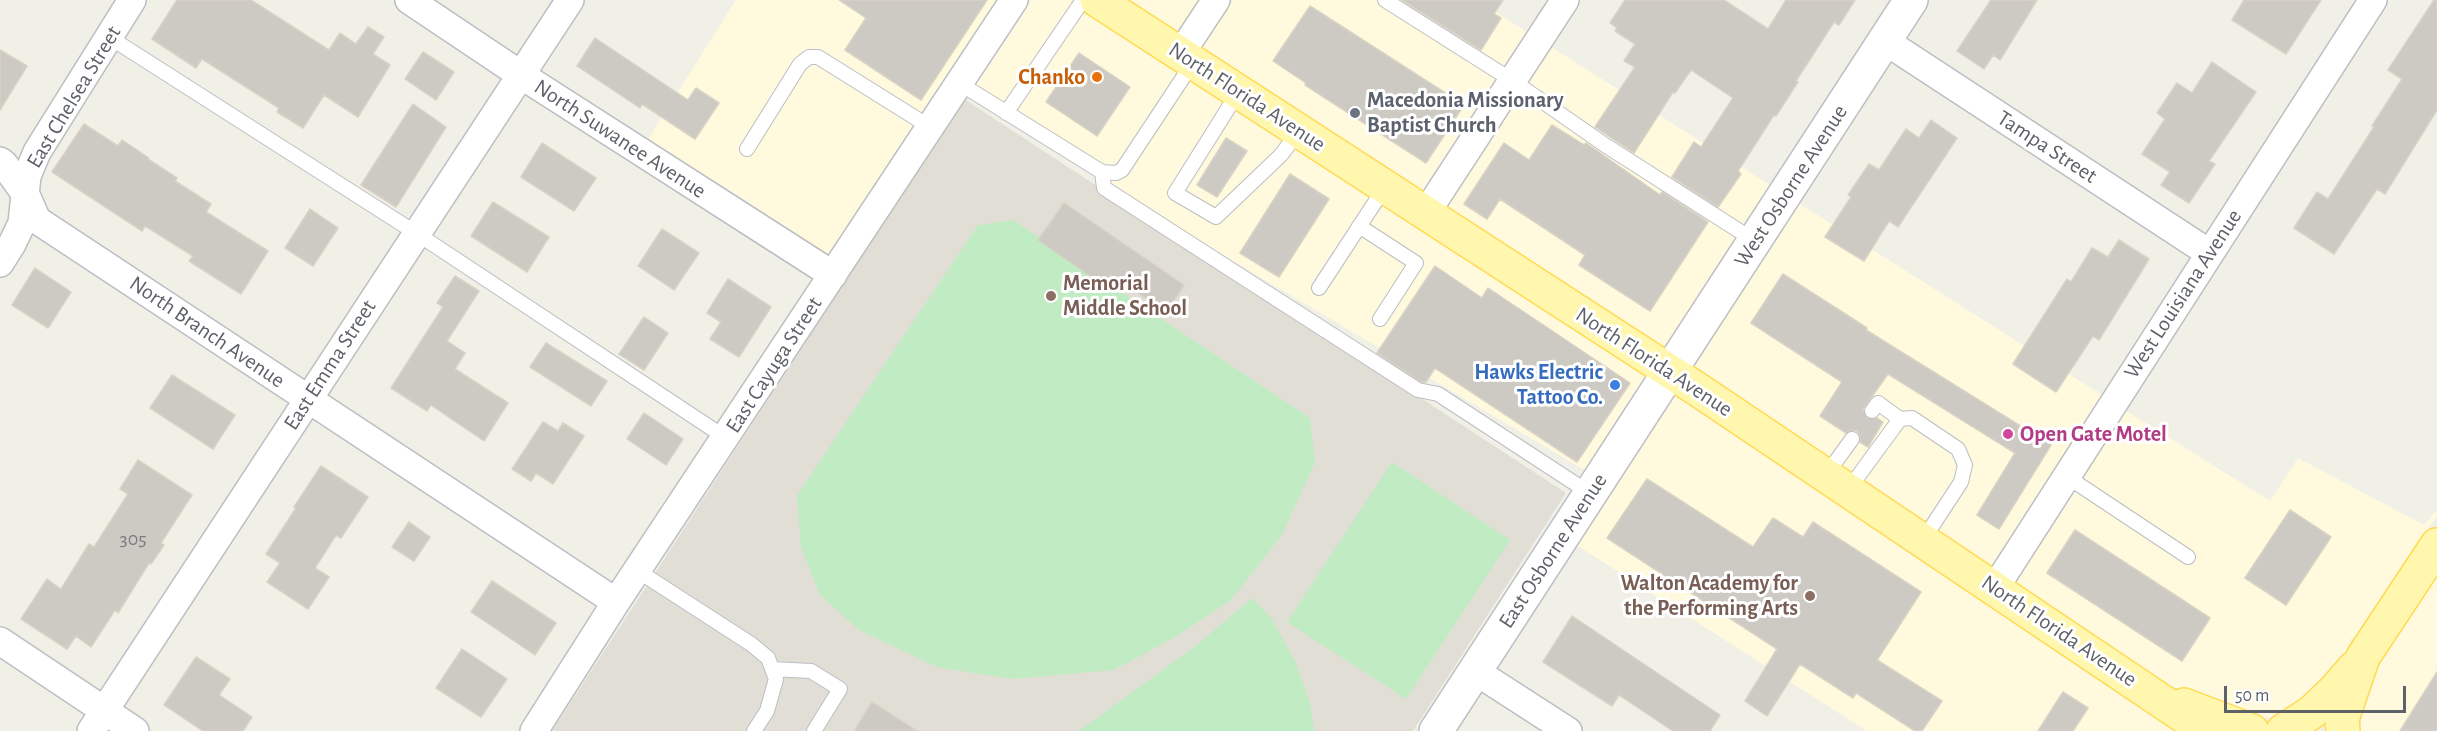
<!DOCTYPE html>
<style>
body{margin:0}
#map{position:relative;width:2437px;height:731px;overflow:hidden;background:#f1f0e6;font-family:"Alegreya Sans",sans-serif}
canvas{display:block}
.scale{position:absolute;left:2224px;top:686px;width:182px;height:27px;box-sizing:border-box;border:3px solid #5d6168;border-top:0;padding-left:8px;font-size:18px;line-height:21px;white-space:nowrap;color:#5d6168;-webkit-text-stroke:4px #fff;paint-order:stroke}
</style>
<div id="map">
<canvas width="2437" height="731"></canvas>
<div class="scale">50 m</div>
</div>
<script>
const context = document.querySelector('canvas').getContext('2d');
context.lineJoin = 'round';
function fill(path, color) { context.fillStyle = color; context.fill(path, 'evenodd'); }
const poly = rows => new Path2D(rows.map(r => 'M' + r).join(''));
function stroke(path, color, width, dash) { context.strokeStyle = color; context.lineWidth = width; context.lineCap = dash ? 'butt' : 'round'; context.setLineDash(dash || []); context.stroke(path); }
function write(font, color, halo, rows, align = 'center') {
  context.font = font + ' "Alegreya Sans",sans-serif'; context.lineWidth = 6; context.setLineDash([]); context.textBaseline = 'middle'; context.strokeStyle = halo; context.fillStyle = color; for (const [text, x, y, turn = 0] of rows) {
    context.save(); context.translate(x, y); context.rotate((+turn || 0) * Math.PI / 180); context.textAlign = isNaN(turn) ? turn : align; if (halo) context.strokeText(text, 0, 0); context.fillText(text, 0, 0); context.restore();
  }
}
const commercial = poly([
 [736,0,997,0,828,257,647,141],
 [1031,0,1074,0,1652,375,1588,472,1206,245,971,91],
 [1121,0,1199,0,1176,35],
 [1233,0,1477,0,1527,32,1421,195,1200,51],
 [1551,47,1773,187,1665,354,1445,211],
 [1797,202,2102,395,1990,569,1689,369],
 [1675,390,2183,731,1867,731,1575,544],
 [2125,410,2270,501,2298,458,2424,525,2437,510,2437,516,2354,638,2351,638,2349,647,2302,702,2281,716,2255,719,2149,677,2013,585],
 [2437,566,2437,731,2361,731,2362,701,2373,661]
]);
const education = poly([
 [964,99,1566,493,1413,731,552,731]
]);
const green = poly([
 [1013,220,1310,418,1315,462,1282,535,1230,601,1175,637,1114,670,1011,679,937,667,859,630,820,595,801,547,797,496,978,225],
 [1392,462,1510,540,1406,699,1287,622],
 [1252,598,1272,619,1295,661,1310,703,1314,731,1079,731,1197,645]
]);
const building = poly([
 [177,0,251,0,329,50,340,33,356,44,368,27,384,37,373,54,390,65,358,117,324,95,303,128,277,112,279,108,202,59,196,68,152,39,177,0],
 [839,0,987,0,921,100,845,50,866,18,839,0],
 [1402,0,1503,0,1494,14,1501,18,1481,50,1402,0],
 [1625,0,1724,0,1768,29,1786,0,1855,0,1839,25,1834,22,1796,81,1798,82,1776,116,1774,115,1738,171,1741,174,1718,207,1672,177,1694,142,1701,147,1733,98,1691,70,1675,93,1673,92,1634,153,1595,127,1635,67,1624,61,1635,44,1615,31,1617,28,1610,23,1625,0],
 [1991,0,2037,0,2000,60,1993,55,1984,69,1957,51,1991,0],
 [2244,0,2321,0,2286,54,2232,20,2244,0],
 [2434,0,2437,0,2437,110,2385,194,2377,189,2334,254,2294,228,2317,192,2328,199,2374,127,2372,126,2402,79,2388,70,2434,0],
 [1310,6,1464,105,1426,163,1305,85,1306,83,1273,61,1310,6],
 [595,38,688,100,696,88,719,103,695,139,642,104,640,108,577,66,595,38],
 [0,50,27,66,0,110,0,50],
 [423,52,454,72,436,100,405,79,423,52],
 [1079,53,1130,87,1097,136,1046,102,1079,53],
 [2212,62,2256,92,2209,161,2215,164,2189,203,2161,185,2170,172,2142,154,2165,119,2157,113,2177,83,2192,93,2212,62],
 [413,104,446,127,396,207,361,185,413,104],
 [1931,120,1957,138,1898,227,1889,221,1864,261,1825,237,1851,197,1848,195,1869,164,1879,170,1906,129,1919,138,1931,120],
 [84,124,118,146,122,140,149,158,148,159,177,178,175,181,211,204,206,212,268,251,241,294,189,261,193,256,145,226,142,231,52,172,84,124],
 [1552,125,1584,145,1586,143,1660,195,1662,192,1708,222,1650,311,1579,265,1585,255,1500,199,1487,219,1464,204,1504,143,1529,160,1552,125],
 [1226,138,1247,151,1217,197,1197,185,1226,138],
 [542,143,596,178,574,211,521,177,542,143],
 [1290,174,1329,199,1279,277,1240,253,1290,174],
 [493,202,549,237,527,272,471,236,493,202],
 [1064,203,1184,285,1167,312,1110,275,1103,285,1038,240,1064,203],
 [310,209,338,228,313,266,285,248,310,209],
 [662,229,699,253,674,290,638,266,662,229],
 [2119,240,2149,259,2099,340,2093,336,2056,392,2013,364,2067,279,2071,282,2092,248,2108,257,2119,240],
 [1435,266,1482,298,1488,288,1630,383,1577,462,1435,368,1426,382,1421,382,1377,353,1435,266],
 [35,268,71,292,48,328,12,305,35,268],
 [1783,274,1867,328,1866,330,2051,445,1999,529,1977,515,2015,453,1888,374,1863,409,1867,418,1877,418,1883,422,1868,447,1860,442,1860,436,1857,431,1852,430,1846,433,1820,416,1842,382,1751,323,1783,274],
 [455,276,479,291,447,341,465,353,455,369,508,403,484,441,431,405,427,411,391,388,443,307,437,303,455,276],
 [728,279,771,307,739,357,710,339,721,322,707,313,728,279],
 [644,317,668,333,644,370,619,354,644,317],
 [546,343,607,381,591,406,530,367,546,343],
 [172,375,235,415,213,449,150,408,172,375],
 [644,413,683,439,666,465,627,439,644,413],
 [543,422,558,431,563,423,584,436,553,484,536,473,531,481,512,469,543,422],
 [138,460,192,495,161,543,164,545,151,564,149,563,118,613,115,610,91,647,76,636,67,649,21,619,47,579,61,589,89,544,94,547,128,494,120,489,138,460],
 [321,466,368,497,341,538,336,535,315,568,329,577,308,609,267,582,280,563,266,554,296,508,294,507,321,466],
 [1647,479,1753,547,1773,518,1803,537,1813,522,1921,592,1877,660,1942,701,1922,731,1915,731,1856,693,1853,698,1800,664,1767,716,1745,701,1777,649,1607,538,1647,479],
 [2290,510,2331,537,2286,605,2245,578,2290,510],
 [409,522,430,537,414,561,392,547,409,522],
 [2075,530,2210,618,2182,661,2047,573,2075,530],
 [492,581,556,623,535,655,471,612,492,581],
 [1572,616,1720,715,1710,731,1673,731,1619,695,1612,706,1543,662,1572,616],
 [462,649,507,679,481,717,436,688,462,649],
 [196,657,230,679,219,695,252,717,243,731,203,731,164,705,196,657],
 [2437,672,2437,731,2400,731,2437,672],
 [2063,692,2088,708,2073,731,2038,731,2063,692],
 [872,702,917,731,854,731,872,702]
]);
const lane = poly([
 [1385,0,1513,81,1605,145,1755,241],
 [109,37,416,233,726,438],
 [959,83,1102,172,1116,173,1122,170,1194,61],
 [1239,91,1175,193,1216,217,1281,155,1299,131],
 [1006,113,1083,0],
 [747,149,800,64,809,57,818,57,930,127],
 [1102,172,1104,188,1418,390,1438,394,1591,494],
 [1359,226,1416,263,1380,319],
 [1319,288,1385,187],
 [1872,411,1878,403,1900,419],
 [1826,475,1852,439],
 [2066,476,2188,557],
 [1848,490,1900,419,1912,418,1958,449,1965,465,1961,482,1923,540],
 [638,571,751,644,768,658,776,679,767,711,754,731],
 [772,669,811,671,840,689,814,731]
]);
const street = poly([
 [409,0,521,75,833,275],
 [1885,41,2209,253],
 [1181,53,1216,0],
 [0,161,4,164,26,195,37,220,616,602],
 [1426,213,1565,0],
 [0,263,12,244,22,223,27,176,37,152,132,0],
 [1995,588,2373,0],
 [0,641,135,731],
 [1475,671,1568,731],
 [91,731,570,0],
 [534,731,616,602,1014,0]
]);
const secondary = poly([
 [1436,731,1911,0]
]);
const primary = poly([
 [1097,0,1697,389,2206,731],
 [2184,705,2252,731],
 [2283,731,2312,712,2334,691,2354,668],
 [2343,731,2342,719,2363,657,2437,545]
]);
const markers = [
 [1097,77,6,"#e8710a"],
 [1355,113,6,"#6b7280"],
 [1051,296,6,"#8d6e63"],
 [1615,385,6,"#3f7fe0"],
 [2008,434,6,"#d1479c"],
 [1810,596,6,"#8d6e63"]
];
const numberNames = [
 ["305",133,539]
];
const foodNames = [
 ["Chanko",1085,77]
];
const streetNames = [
 ["East Chelsea Street",74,97,-59],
 ["North Florida Avenue",1247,97,33],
 ["North Suwanee Avenue",620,139,33],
 ["Tampa Street",2047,147,33],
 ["West Osborne Avenue",1791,186,-57],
 ["West Louisiana Avenue",2183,294,-57],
 ["North Branch Avenue",207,332,34],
 ["North Florida Avenue",1654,362,33],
 ["East Emma Street",330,365,-57],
 ["East Cayuga Street",774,365,-57],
 ["East Osborne Avenue",1553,551,-57],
 ["North Florida Avenue",2059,631,34]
];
const worshipNames = [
 ["Macedonia Missionary",1367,100],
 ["Baptist Church",1367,125]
];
const educationNames = [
 ["Memorial",1063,283],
 ["Middle School",1063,308],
 ["Walton Academy for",1798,583,"right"],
 ["the Performing Arts",1798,608,"right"]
];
const shopNames = [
 ["Hawks Electric",1603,372],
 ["Tattoo Co.",1603,397]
];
const hotelNames = [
 ["Open Gate Motel",2020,434]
];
fill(commercial, '#fffade');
fill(education, '#e1dfd5');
fill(green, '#c1ebc3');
fill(building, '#cdcac3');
stroke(building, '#d7d2c4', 1.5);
stroke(lane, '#bbbec3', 16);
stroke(street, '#bbbec3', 30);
stroke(secondary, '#bbbec5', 36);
stroke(primary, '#ffda52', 36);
stroke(lane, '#fff', 14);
stroke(street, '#fff', 27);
stroke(secondary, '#fff', 33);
stroke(primary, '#fff7ae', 33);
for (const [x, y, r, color] of markers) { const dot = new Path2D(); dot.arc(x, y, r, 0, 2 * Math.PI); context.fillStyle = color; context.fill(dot); stroke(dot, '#fff', 2); }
write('20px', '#797b7f', null, numberNames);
write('bold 22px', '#c56008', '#fff', foodNames, 'right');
write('22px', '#5d6168', '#fff', streetNames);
write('bold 22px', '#5b616d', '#fff', worshipNames, 'left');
write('bold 22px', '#785e54', '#fff', educationNames, 'left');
write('bold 22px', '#366cbe', '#fff', shopNames, 'right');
write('bold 22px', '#b23c85', '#fff', hotelNames, 'left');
</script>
